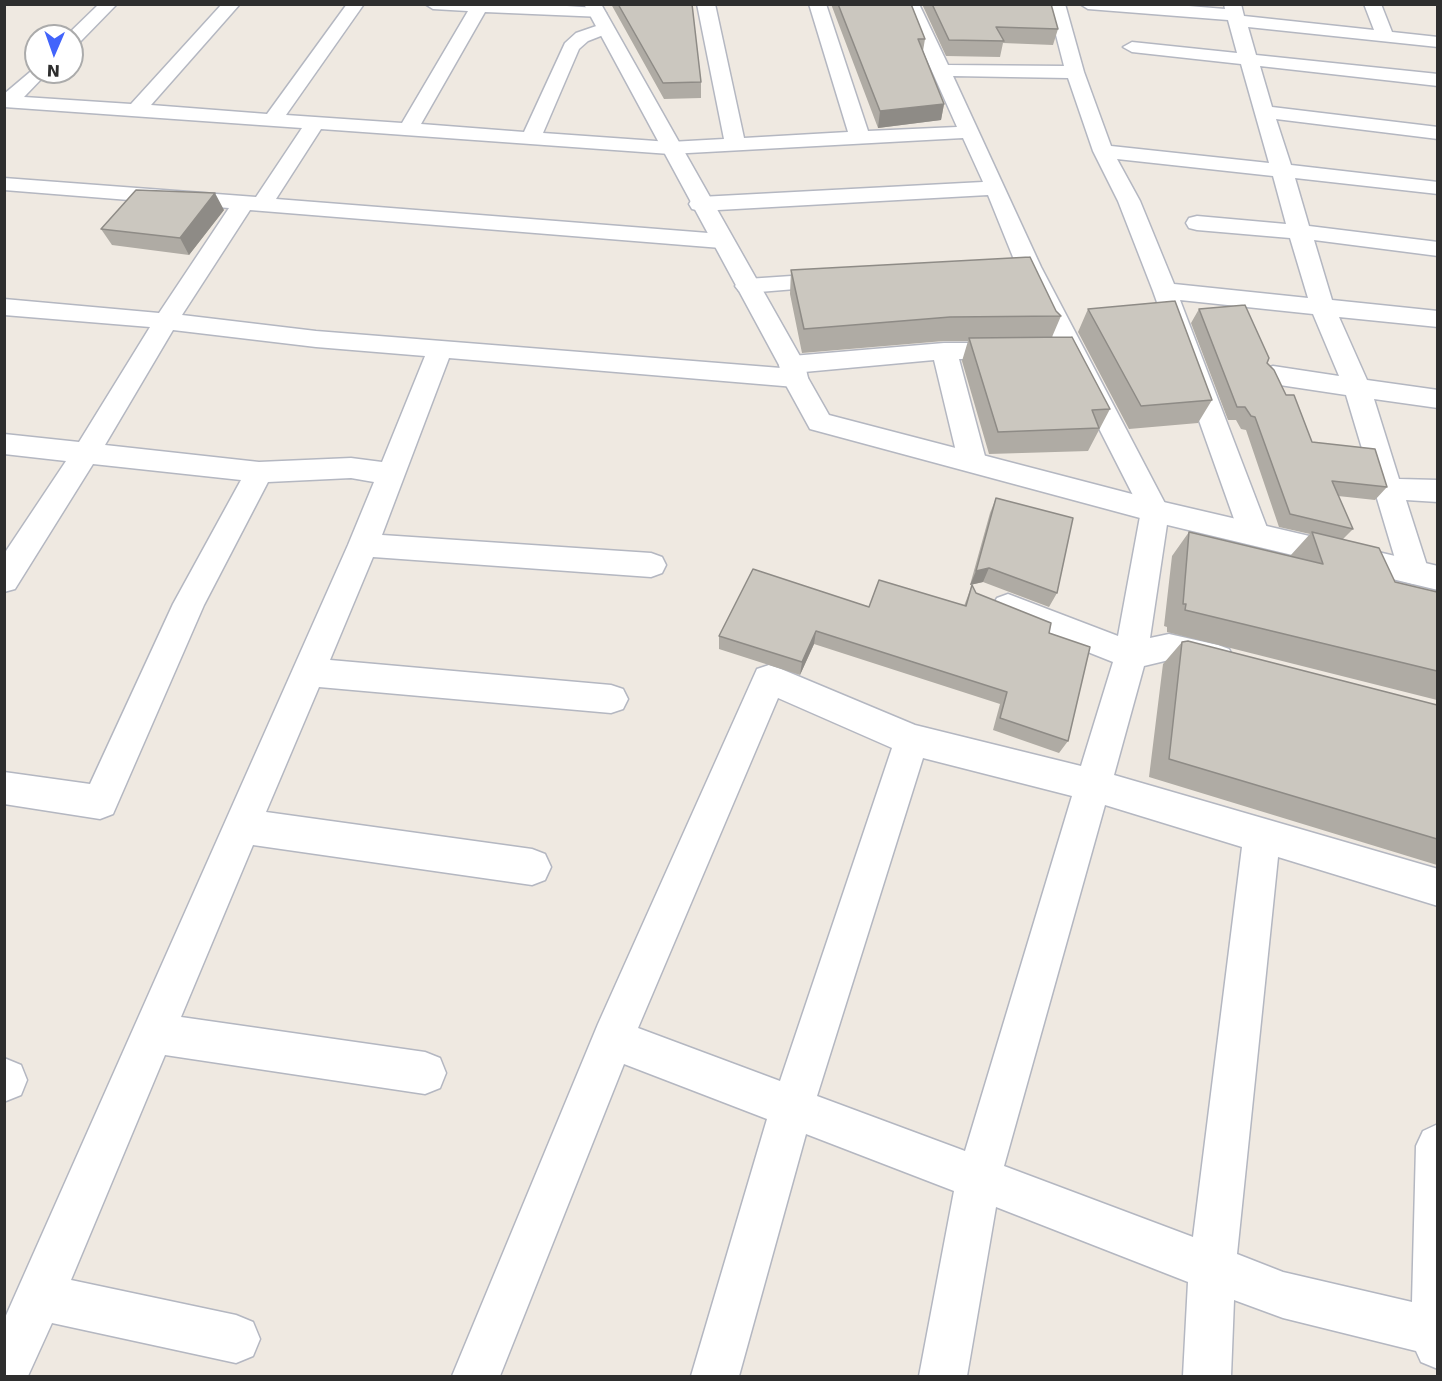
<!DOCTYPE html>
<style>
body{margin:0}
#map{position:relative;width:1442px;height:1381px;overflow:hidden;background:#efe9e1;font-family:"DejaVu Sans",sans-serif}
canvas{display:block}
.frame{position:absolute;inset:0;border:6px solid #2e2e2e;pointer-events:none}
.north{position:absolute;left:24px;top:24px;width:60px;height:60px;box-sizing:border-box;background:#fff;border:2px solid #ababab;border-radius:50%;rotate:182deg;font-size:16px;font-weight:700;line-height:24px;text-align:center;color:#2e2e2e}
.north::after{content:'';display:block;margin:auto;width:21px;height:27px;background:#4264fb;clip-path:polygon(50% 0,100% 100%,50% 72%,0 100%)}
</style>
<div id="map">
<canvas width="1442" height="1381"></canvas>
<div class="frame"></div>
<div class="north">N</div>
</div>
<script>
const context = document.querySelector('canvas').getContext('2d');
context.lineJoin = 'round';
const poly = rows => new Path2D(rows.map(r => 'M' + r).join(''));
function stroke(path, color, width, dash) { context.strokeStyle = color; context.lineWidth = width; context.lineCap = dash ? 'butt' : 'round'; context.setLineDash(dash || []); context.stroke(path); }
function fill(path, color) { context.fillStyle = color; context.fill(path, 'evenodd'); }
const minor = poly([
 [99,4,117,4,78,44,72,45,72,36,66,36,99,4],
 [222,4,240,4,151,105,267,114,347,4,364,4,286,115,402,123,468,11,433,9,425,4,537,4,597,8,606,13,603,17,485,12,421,124,524,132,565,43,576,33,605,23,614,28,611,32,588,41,579,49,543,133,670,142,724,139,697,4,715,4,744,138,848,132,809,4,826,4,868,131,957,127,902,4,919,4,948,65,1064,66,1048,4,1065,4,1084,72,1111,146,1269,163,1241,64,1132,52,1123,47,1132,42,1237,53,1228,20,1088,9,1080,4,1165,4,1225,9,1224,4,1241,4,1244,16,1374,30,1364,4,1381,4,1392,32,1438,37,1438,47,1248,27,1256,55,1438,74,1438,86,1260,66,1272,107,1438,127,1438,139,1276,119,1291,165,1438,182,1438,194,1295,178,1309,226,1438,242,1438,256,1314,240,1332,300,1438,311,1438,327,1339,317,1367,380,1438,390,1438,408,1374,399,1399,479,1438,480,1438,502,1406,500,1429,572,1425,581,1414,584,1403,581,1399,572,1346,395,1273,384,1264,381,1260,375,1264,369,1273,366,1339,376,1313,314,1180,300,1269,533,1264,541,1254,544,1244,541,1239,533,1153,291,1118,201,1093,151,1068,78,953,76,1041,267,1169,511,1150,638,1169,634,1218,645,1229,649,1234,659,1229,669,1218,673,1169,660,1144,666,1114,775,1438,869,1438,906,1278,857,1237,1254,1283,1272,1412,1302,1416,1146,1423,1131,1438,1124,1438,1369,1421,1362,1416,1351,1283,1318,1234,1300,1231,1376,1183,1376,1188,1282,996,1207,967,1376,919,1376,954,1191,806,1134,739,1376,691,1376,767,1119,624,1064,500,1376,452,1376,598,1024,757,669,769,665,781,669,915,725,1081,766,1113,662,997,616,992,607,997,598,1008,594,1118,636,1141,511,1017,267,988,195,700,211,692,209,689,204,692,199,700,197,983,182,963,138,670,154,321,129,276,199,721,234,729,236,732,241,729,246,721,248,250,210,182,315,316,331,781,368,779,365,783,359,792,356,944,343,1011,343,1020,345,1024,351,1020,357,1011,359,959,359,986,460,982,467,972,470,962,467,958,460,934,360,804,372,808,378,804,384,795,387,449,358,382,535,651,553,662,557,666,565,662,573,651,577,373,557,330,660,611,685,623,689,628,699,623,709,611,713,319,687,266,812,532,849,545,854,551,867,545,880,532,885,253,845,181,1017,425,1052,440,1058,446,1073,440,1088,425,1094,165,1055,71,1280,236,1315,253,1322,260,1339,253,1356,236,1363,52,1323,28,1376,4,1376,4,1320,348,545,374,482,351,478,268,482,204,605,113,814,100,819,4,804,4,772,90,784,173,604,241,480,93,464,15,589,4,592,4,554,66,461,4,454,4,434,79,442,150,327,4,315,4,299,159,313,229,208,4,190,4,178,256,197,302,128,4,107,4,94,36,67,36,72,48,72,24,97,131,104,222,4],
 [1117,159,1273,176,1286,224,1197,216,1189,218,1186,223,1189,228,1197,230,1290,238,1308,298,1174,284,1140,201,1117,159],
 [173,330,316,347,425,356,382,462,351,458,259,462,105,445,173,330],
 [778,698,892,748,780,1081,638,1028,778,698],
 [923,758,1072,796,965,1151,817,1096,923,758],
 [1105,805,1242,847,1193,1237,1004,1166,1105,805],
 [836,273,844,275,848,280,844,285,747,293,739,291,735,286,739,281,747,279,836,273],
 [4,1058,21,1065,27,1080,21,1095,6,1101,4,1058]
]);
const tertiary = poly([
 [584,4,601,4,805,365,808,378,829,415,1155,500,1438,566,1438,590,1155,522,810,429,782,378,779,365,584,4]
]);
const wall = poly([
 [611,4,692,4,701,82,701,98,664,99],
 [831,4,911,4,925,39,923,51,944,104,941,120,878,128],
 [922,4,1051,4,1058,29,1053,45,1003,43,1000,57,946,56],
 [224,210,189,255,112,245,101,229],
 [791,270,1056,311,1061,316,1052,337,1110,409,1088,451,989,454,962,361,968,341,944,341,802,353,790,294],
 [1088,309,1212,400,1198,423,1129,429,1078,332],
 [1199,309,1267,363,1312,442,1387,487,1375,500,1338,496,1353,529,1342,540,1395,582,1437,592,1437,700,1167,632,1167,627,1164,626,1172,556,1189,532,1290,556,1310,534,1279,527,1246,430,1241,429,1236,420,1228,420,1191,323],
 [996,498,1057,593,1049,607,983,582,970,585,990,513],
 [972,585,976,593,1049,633,1068,741,1059,753,993,730,1000,704,814,644,800,675,719,649,719,636,869,607,964,606],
 [1182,642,1437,705,1437,865,1149,777,1163,664]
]);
const shadedWall = poly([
 [944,104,941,120,878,128,880,111],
 [215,193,224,210,189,255,180,238],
 [989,568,983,582,970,585,976,571],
 [816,631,814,644,800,675,802,662]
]);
const building = poly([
 [618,4,692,4,701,82,663,83,618,4],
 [838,4,911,4,925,39,918,39,944,104,880,111,838,4],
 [932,4,1051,4,1058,29,996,27,1004,41,949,40,932,4],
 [136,190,215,193,180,238,101,229,136,190],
 [1030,257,1056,311,1061,316,950,317,804,329,791,270,1030,257],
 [1175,301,1212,400,1141,406,1088,309,1175,301],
 [1245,305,1269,358,1267,363,1274,370,1286,395,1294,395,1312,442,1375,449,1387,487,1332,481,1353,529,1290,514,1255,417,1251,416,1245,407,1237,407,1199,309,1245,305],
 [1072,337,1110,409,1092,410,1099,428,998,432,969,338,1072,337],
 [996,498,1073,518,1057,593,989,568,976,571,996,498],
 [1189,532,1323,564,1312,532,1379,548,1395,582,1437,592,1437,671,1185,610,1186,604,1183,604,1189,532],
 [753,569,869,607,879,580,966,606,972,585,976,593,1051,623,1049,633,1090,647,1068,741,1000,718,1007,692,816,631,802,662,719,636,753,569],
 [1188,641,1437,705,1437,839,1169,759,1182,642,1188,641]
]);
stroke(minor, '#b4b7c1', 3);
stroke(tertiary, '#b4b7c1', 3);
fill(minor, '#fff');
fill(tertiary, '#fff');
fill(wall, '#afaba4');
fill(shadedWall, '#8e8b86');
fill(building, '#cbc7bf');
stroke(building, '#8e8b86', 1.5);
</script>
